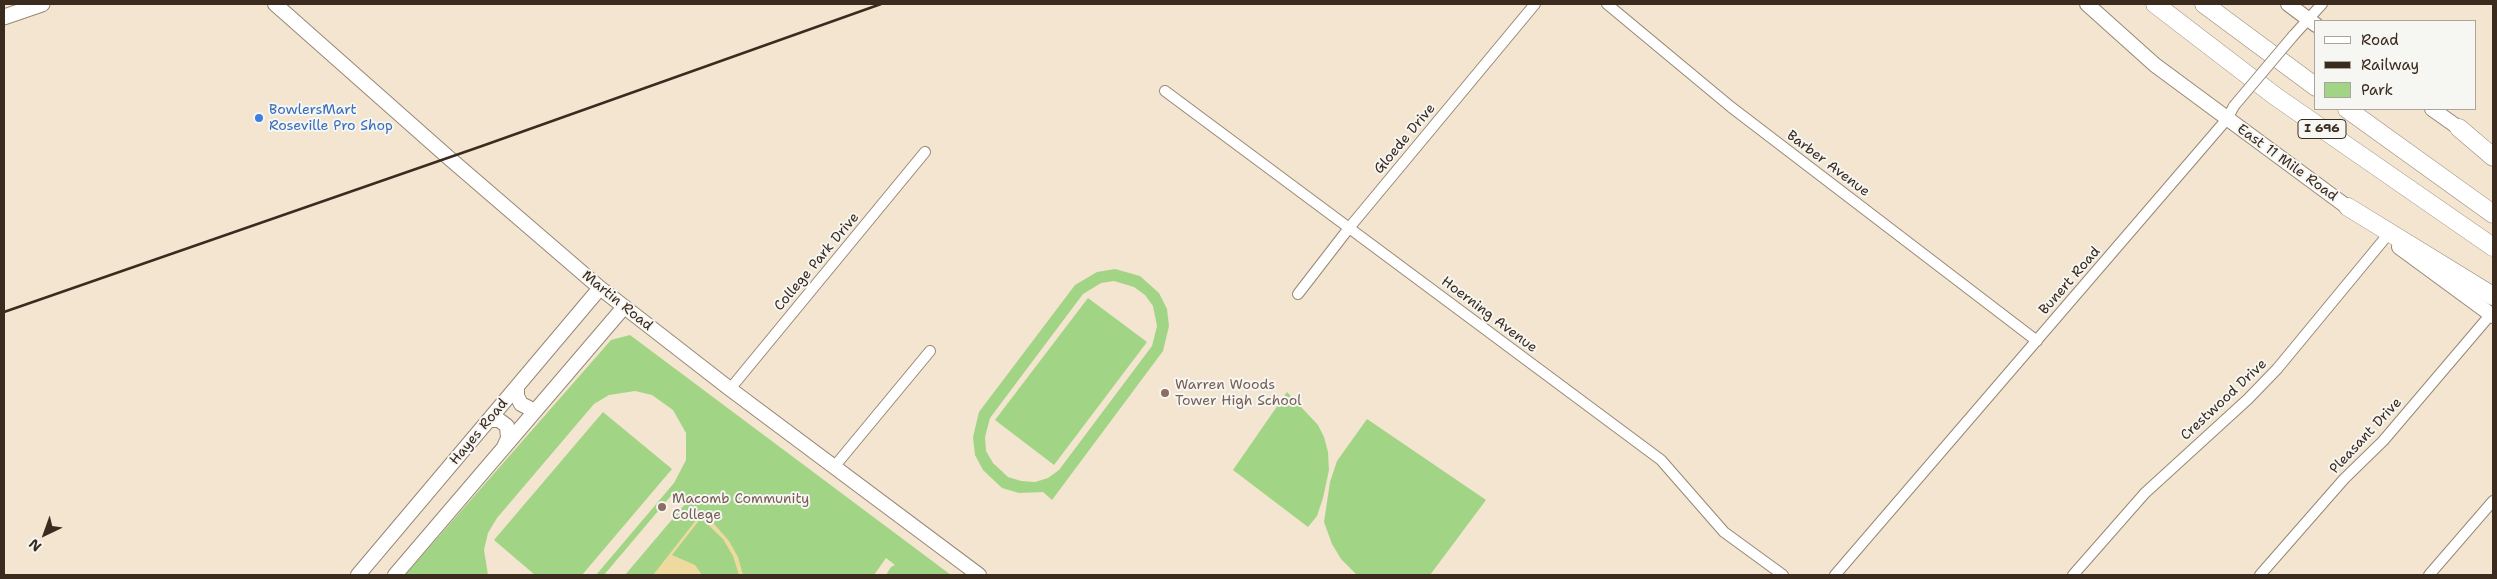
<!DOCTYPE html>
<style>
body{margin:0}
#map{position:relative;width:2497px;height:579px;overflow:hidden;background:#f3e5cf;font-family:"Shantell Sans",sans-serif}
canvas{display:block}
.frame{position:absolute;inset:0;border:5px solid #3b2a1e;pointer-events:none}
.legend{position:absolute;left:2314px;top:20px;width:162px;height:90px;box-sizing:border-box;background:#f6f6f2;border:1px solid #aba49d;margin:0;padding:6px 9px;list-style:none;font-size:15px;color:#3b2a1e}
.legend li{display:flex;align-items:center;gap:10px;height:25px}
.legend b{width:25px;border:1px solid #aba49d}
.north{position:absolute;left:20px;top:509px;width:50px;height:50px;-webkit-text-stroke:4px #f6f6f2;paint-order:stroke;rotate:222deg;font-size:14px;font-weight:700;line-height:20px;text-align:center;color:#3b2a1e}
.north::after{content:'';display:block;margin:auto;width:18px;height:22px;background:#3b2a1e;clip-path:polygon(50% 0,100% 100%,50% 72%,0 100%)}
</style>
<div id="map">
<canvas width="2497" height="579"></canvas>
<div class="frame"></div>
<ul class="legend">
<li><b style="height:6px;background:#fff"></b>Road</li>
<li><b style="height:6px;background:#3b2a1e"></b>Railway</li>
<li><b style="height:14px;background:#a1d585"></b>Park</li>
</ul>
<div class="north">N</div>
</div>
<script>
const context = document.querySelector('canvas').getContext('2d');
context.lineJoin = 'round';
function fill(path, color) { context.fillStyle = color; context.fill(path, 'evenodd'); }
const poly = rows => new Path2D(rows.map(r => 'M' + r).join(''));
function stroke(path, color, width, dash) { context.strokeStyle = color; context.lineWidth = width; context.lineCap = dash ? 'butt' : 'round'; context.setLineDash(dash || []); context.stroke(path); }
function write(font, color, halo, rows, align = 'center') {
  context.font = font + ' "Shantell Sans",sans-serif'; context.lineWidth = 4; context.setLineDash([]); context.textBaseline = 'middle'; context.strokeStyle = halo; context.fillStyle = color; for (const [text, x, y, turn = 0] of rows) {
    context.save(); context.translate(x, y); context.rotate((+turn || 0) * Math.PI / 180); context.textAlign = isNaN(turn) ? turn : align; if (halo) context.strokeText(text, 0, 0); context.fillText(text, 0, 0); context.restore();
  }
}
const green = poly([
 [1115,269,1140,276,1159,293,1167,309,1169,326,1163,351,1052,500,1043,492,1019,493,1002,488,983,470,975,455,973,437,979,412,1075,285,1097,272],
 [1114,281,1134,287,1145,295,1153,306,1157,326,1152,346,1059,470,1048,478,1035,482,1021,481,1008,477,993,463,986,451,985,437,990,418,1083,294,1101,283],
 [1088,298,1147,342,1054,465,995,420],
 [630,335,951,575,886,575,891,567,895,565,886,558,874,575,625,575,686,503,675,491,604,575,596,575,674,483,686,460,686,433,673,410,652,395,635,391,609,395,594,404,497,518,488,533,484,550,488,575,405,575,611,340],
 [1287,392,1318,425,1324,437,1328,452,1329,470,1323,498,1317,516,1308,527,1233,470],
 [603,412,672,469,582,575,535,575,494,540],
 [1367,419,1486,500,1430,575,1357,575,1341,559,1332,544,1324,522,1330,482,1337,461]
]);
const sand = poly([
 [700,515,715,525,729,541,738,557,743,575,739,575,733,556,723,539,701,518,672,555,695,565,702,575,653,575]
]);
const street = poly([
 [1607,4,1731,107,2037,341],
 [2293,36,2322,4],
 [1165,91,1661,460,1724,532,1783,575],
 [1298,294,1349,228,1535,4],
 [730,389,925,152],
 [834,467,930,351],
 [1835,575,2227,119,2234,106],
 [2073,575,2145,493,2248,399,2277,369,2386,237],
 [2260,575,2344,479,2383,441,2491,314],
 [2429,575,2493,501]
]);
const secondary = poly([
 [275,4,449,158,600,288,730,389,979,575],
 [2087,4,2155,65,2354,212],
 [2288,4,2316,25],
 [2432,109,2466,133],
 [2399,247,2493,316],
 [517,388,517,396,521,404,535,411],
 [490,420,499,420,507,426,508,438,504,447],
 [358,575,600,288],
 [395,575,624,307]
]);
const primary = poly([
 [4,17,42,4]
]);
const highway = poly([
 [2155,4,2275,96,2493,247],
 [2204,4,2316,87],
 [2347,109,2493,214],
 [2459,128,2493,157],
 [2348,207,2493,296]
]);
const rail = poly([
 [4,312,482,146,881,4]
]);
const streetBridge = poly([
 [2234,106,2293,36]
]);
const markers = [
 [259,118,5,"#3f7fe0"],
 [1165,393,5,"#8d6e63"],
 [662,507,5,"#8d6e63"]
];
const shields = [
 [2322,129,48]
];
const shieldNames = [
 ["I 696",2322,129]
];
const shopNames = [
 ["BowlersMart",269,110],
 ["Roseville Pro Shop",269,126]
];
const streetNames = [
 ["Gloede Drive",1405,139,-50],
 ["East 11 Mile Road",2287,163,36],
 ["Barber Avenue",1828,164,37],
 ["College Park Drive",817,262,-50],
 ["Bunert Road",2070,281,-49],
 ["Martin Road",617,301,39],
 ["Hoerning Avenue",1489,315,37],
 ["Crestwood Drive",2224,400,-43],
 ["Hayes Road",479,432,-50],
 ["Pleasant Drive",2366,436,-47]
];
const educationNames = [
 ["Warren Woods",1175,385],
 ["Tower High School",1175,401],
 ["Macomb Community",672,499],
 ["College",672,515]
];
fill(green, '#a1d585');
fill(sand, '#eeda9e');
stroke(street, '#978876', 12);
stroke(secondary, '#978876', 16);
stroke(primary, '#978876', 17);
stroke(highway, '#978876', 19);
stroke(street, '#fff', 10);
stroke(secondary, '#fff', 14);
stroke(primary, '#fff', 15);
stroke(highway, '#fff', 18);
stroke(rail, '#3b2a1e', 2.5);
stroke(streetBridge, '#978876', 12, []);
stroke(streetBridge, '#fff', 10);
for (const [x, y, r, color] of markers) { const dot = new Path2D(); dot.arc(x, y, r, 0, 2 * Math.PI); context.fillStyle = color; context.fill(dot); stroke(dot, '#f6f6f2', 2); }
for (const [x, y, w] of shields) { const box = new Path2D(); box.roundRect(x - w / 2, y - 9.5, w, 19, 4); context.fillStyle = '#f6f6f2'; context.fill(box); stroke(box, '#3b2a1e', 1); }
write('bold 12px', '#3b2a1e', null, shieldNames);
write('14px', '#366cbe', '#f6f6f2', shopNames, 'left');
write('14px', '#3b2a1e', '#f6f6f2', streetNames);
write('14px', '#785e54', '#f6f6f2', educationNames, 'left');
</script>
